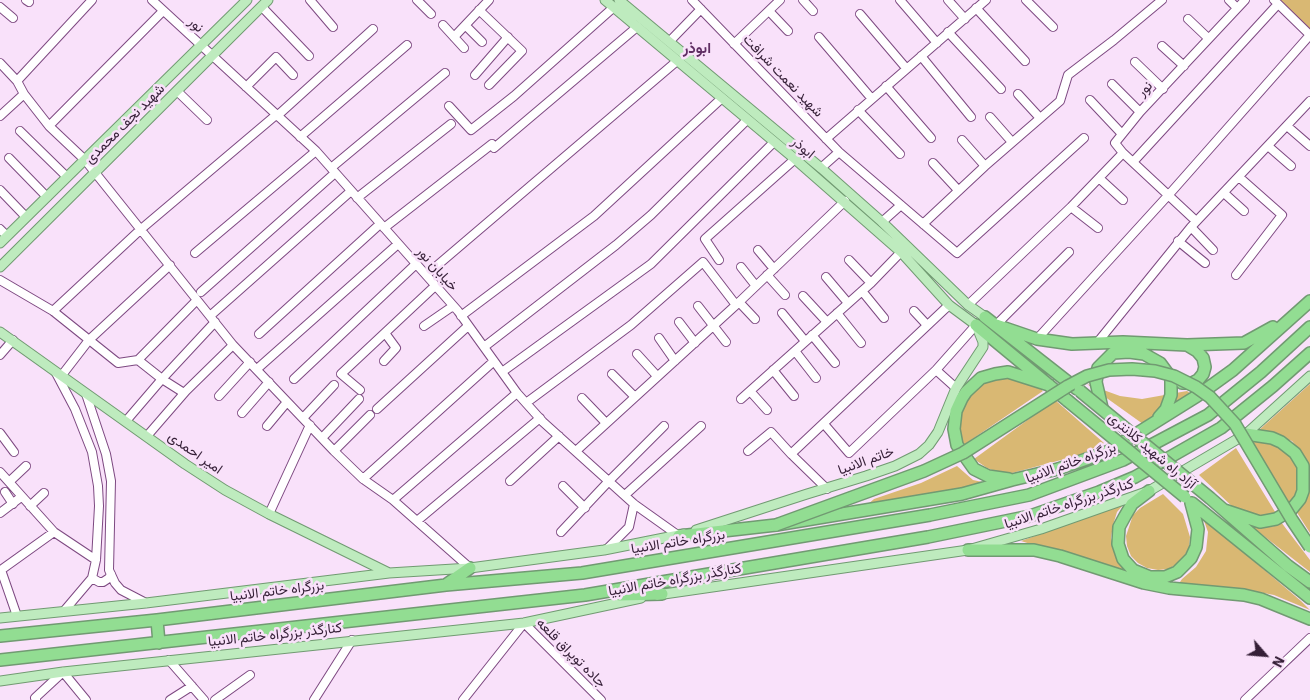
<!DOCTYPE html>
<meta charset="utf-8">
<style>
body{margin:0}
#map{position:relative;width:1310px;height:700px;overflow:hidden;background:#f9e1fa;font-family:"IBM Plex Sans",sans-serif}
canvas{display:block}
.north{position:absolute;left:1240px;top:630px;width:50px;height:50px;-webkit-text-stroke:4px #f9e1fa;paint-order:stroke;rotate:117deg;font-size:14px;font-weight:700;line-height:20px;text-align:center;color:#351f37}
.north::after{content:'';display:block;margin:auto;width:18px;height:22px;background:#351f37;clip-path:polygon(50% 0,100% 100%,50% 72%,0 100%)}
</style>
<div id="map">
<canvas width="1310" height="700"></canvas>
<div class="north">N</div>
</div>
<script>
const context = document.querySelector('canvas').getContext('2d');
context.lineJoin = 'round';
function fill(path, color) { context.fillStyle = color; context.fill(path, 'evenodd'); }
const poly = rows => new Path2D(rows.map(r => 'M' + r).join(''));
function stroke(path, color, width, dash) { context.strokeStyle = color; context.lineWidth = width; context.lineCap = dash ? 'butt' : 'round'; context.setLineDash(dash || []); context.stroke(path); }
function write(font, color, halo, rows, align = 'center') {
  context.font = font + ' "IBM Plex Sans",Vazirmatn,sans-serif'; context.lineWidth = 5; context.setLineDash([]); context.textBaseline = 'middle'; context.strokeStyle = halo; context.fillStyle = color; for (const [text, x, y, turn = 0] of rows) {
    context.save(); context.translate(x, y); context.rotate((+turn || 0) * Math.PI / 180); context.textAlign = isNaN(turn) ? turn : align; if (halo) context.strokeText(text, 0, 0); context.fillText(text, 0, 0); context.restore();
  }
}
const green = poly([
 [1279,0,1310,0,1310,30],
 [1011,377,1034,384,1043,391,962,446,959,438,960,410,973,391,985,383],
 [1087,384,1120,396,1142,399,1187,391,1190,393,1143,424],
 [1310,384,1310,533,1296,511,1307,494,1310,475,1305,457,1292,441,1269,433,1258,431],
 [1055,400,1104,443,1080,455,1012,473,998,472,987,468,974,459],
 [1250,440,1274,444,1292,456,1299,471,1298,492,1290,504],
 [1236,448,1277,515,1267,518,1236,510,1199,475],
 [957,466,973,480,987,483,867,505,874,499,921,483],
 [1163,494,1183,514,1190,537,1189,547,1184,557,1177,564,1168,569,1158,570,1147,568,1138,563,1131,556,1127,546,1126,536,1133,515,1140,508],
 [1124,504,1117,512,1113,525,1111,538,1115,554,1121,565,1135,577,1021,541],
 [1203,518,1301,601,1310,610,1274,595,1238,588,1178,585,1182,579,1196,567,1206,551,1208,532],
 [1281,522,1310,560,1310,572,1251,526,1272,527]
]);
const minor = poly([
 [26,0,29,2],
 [152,0,316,151,458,311,517,393,543,422,634,504,679,536],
 [310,0,333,27],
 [417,0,431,14],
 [692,0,839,152,957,253,1084,138],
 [803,0,813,11],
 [900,0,937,43],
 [948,0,965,19],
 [1026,0,1053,27],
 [1229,0,1237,8],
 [1274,0,1310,35],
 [0,7,13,18],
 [262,7,309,56],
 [976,8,1025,61],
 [479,10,522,51,489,85],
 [769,11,788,31],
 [860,14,906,68],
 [1188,19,1208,38],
 [443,25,464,48],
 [466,26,482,42],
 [948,32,1001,89],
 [454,37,489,0],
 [819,37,872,99],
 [669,42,701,9],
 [734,44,780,0],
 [1162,46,1184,66],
 [921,56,971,117],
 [1135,62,1163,89],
 [0,63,17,81,24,94,49,126,85,160,233,345,334,451,363,479,393,500,470,568],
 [475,75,508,37],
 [17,81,92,0],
 [1112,84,1140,112],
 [886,86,931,138],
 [246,87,276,57,293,75],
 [177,91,207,120],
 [1018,94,1040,118],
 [1090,100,1122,134],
 [449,106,471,130,514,96,614,7],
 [858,110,900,154],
 [0,116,24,94],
 [277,116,373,29],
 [990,117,1012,142],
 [49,126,163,11],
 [1287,126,1310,146],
 [20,131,67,177],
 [300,137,407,45],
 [826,139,986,0],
 [962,140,985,166],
 [1268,146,1291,166],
 [9,158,47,197],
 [1133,162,1278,4],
 [933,163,958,190],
 [331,168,445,73],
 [821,168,839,152],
 [1099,178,1123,200],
 [0,190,26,217],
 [1224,193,1244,211],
 [357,198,451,124],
 [1071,207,1098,228],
 [1196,221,1123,153,1115,143,1140,112,1245,0],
 [882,222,901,205],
 [923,224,985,166,1060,101,1068,75,1114,40,1162,0],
 [1191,227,1213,250],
 [384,228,492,144,494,148,637,27],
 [0,229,7,236],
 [1178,241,1205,263],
 [758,250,774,269],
 [195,253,316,151],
 [719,260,705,239,795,159],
 [849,260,871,283],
 [741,267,756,286],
 [426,275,677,61],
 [767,275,785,295],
 [1236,275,1282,215,1239,177],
 [826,277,848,303],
 [0,280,53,311,118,363,138,360,162,379,184,393],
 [862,291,884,318],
 [201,292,335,173],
 [803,296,827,322],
 [739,302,755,319],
 [968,305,1071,207,1123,153],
 [698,306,726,342],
 [53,311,140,230,276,115],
 [914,311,927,325],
 [782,313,805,341],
 [837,313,861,343],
 [210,316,351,191],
 [461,316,594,216,722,98],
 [679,322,695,343],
 [996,325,1069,252],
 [424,326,453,306],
 [259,334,380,224],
 [812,335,835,363],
 [659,338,675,361],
 [1037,339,1173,190,1310,35],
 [1097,343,1191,227,1310,101],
 [484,347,616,245,651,215,747,120],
 [795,351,816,378],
 [637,354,657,376],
 [0,355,13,340],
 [138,360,197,300],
 [384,361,396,348,385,333],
 [257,369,398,244],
 [773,370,794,396],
 [936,370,956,388],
 [502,372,651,264,774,142],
 [56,373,75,409,92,452,98,486,99,506,96,560,92,578,64,611],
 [612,374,635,397],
 [62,375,89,340,170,265],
 [294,379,416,264],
 [360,390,341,374,435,286],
 [750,391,767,410],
 [86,394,106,454,111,481,109,570,115,583,121,590,146,603],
 [219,396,250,362],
 [582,398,606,423],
 [741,399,871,283,901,252],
 [526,403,631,325,703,262,736,305],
 [377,409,468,326],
 [242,413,269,382],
 [303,418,334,385],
 [126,421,162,379,215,322],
 [824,424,849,453,936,370,976,325],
 [267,426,287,402],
 [0,433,14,452],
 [147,436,186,391,233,345],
 [322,438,359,399],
 [334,451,370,415],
 [576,451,736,305,845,201],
 [748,451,771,432,791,454],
 [0,472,54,532,96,560],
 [363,479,494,361],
 [510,481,559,436],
 [9,482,26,466],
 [563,486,585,508],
 [827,489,791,454,949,305],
 [5,492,13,504],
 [625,495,701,426],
 [393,500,517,393],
 [30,506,44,493],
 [0,513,21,497],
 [269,514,310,425],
 [417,521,540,418],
 [561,532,608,482,664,426],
 [607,549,629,527,634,504],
 [92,578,99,582,103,582,109,578,111,574],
 [17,616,1,570,54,532],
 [169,660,204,700],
 [36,700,35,698,63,672,86,700],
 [170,700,192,686],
 [215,700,250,675],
 [314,700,352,640],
 [463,700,524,623,601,700],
 [1245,700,1310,638]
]);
const major = poly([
 [605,0,795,159,901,252,949,305,976,325,983,342,983,347,956,388,938,432,929,445,919,454,895,466,866,476,807,494,696,530],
 [619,0,821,168,882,222,968,305,985,317],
 [0,243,247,0],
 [0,267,268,0],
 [0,332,185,464,225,490,269,514,389,573],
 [657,595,968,550,1041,529,1149,491,1246,434,1310,376],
 [0,618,146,603,389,573,470,568,604,550,684,534],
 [0,681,63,672,524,623,641,598]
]);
const highway = poly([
 [985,317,1077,389],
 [976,325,1068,401],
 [996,325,1037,339,1072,344,1123,342,1187,345,1244,343,1273,327],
 [1182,383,1192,383,1198,380,1203,374,1205,367,1203,358,1197,351,1187,345],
 [1102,408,1096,382,1098,368,1113,353,1129,352,1144,354,1160,363,1171,378,1171,395,1166,409,1159,417],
 [1009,479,988,476,974,469,957,445,954,429,956,411,962,398,966,392,981,378,995,374,1008,372,1049,385],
 [1149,491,1132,504,1125,516,1119,527,1118,544,1123,559,1133,570,1150,577,1165,577,1177,572,1191,558,1196,547,1198,529,1191,503],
 [1210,498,1288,566,1310,582],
 [1192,503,1310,598],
 [1224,510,1260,522,1276,519,1291,510,1300,499,1303,491,1303,466,1295,453,1281,442,1272,438,1246,434],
 [679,536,776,525,962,494,1012,480,1058,469,1109,451,1197,396,1233,370,1310,301],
 [968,550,1034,550,1060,556,1144,583,1169,588,1244,595,1261,599,1310,619],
 [447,584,470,568],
 [620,595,662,594],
 [157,620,159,643],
 [0,636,157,620,446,585,582,573,930,515,1029,495,1123,460,1208,415,1261,372,1310,327],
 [0,660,585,595,928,537,1030,516,1099,492,1135,477,1221,428,1273,386,1310,353]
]);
const highwayBridge = poly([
 [1080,391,1210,498],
 [1068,401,1185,497],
 [776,525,924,471,963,453,1068,386,1087,376,1109,370,1132,369,1155,371,1174,376,1196,387,1210,397,1235,424,1292,520,1310,547]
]);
const streetNames = [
 ["نور",196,25,43],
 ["شهید نعمت شرافت",783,76,46],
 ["نور",1145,89,-45],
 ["شهید نجف محمدی",125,124,-45],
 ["ابوذر",803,148,40],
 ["خیابان نور",437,269,48],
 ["آزاد راه شهید کلانتری",1152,451,40],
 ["امیر احمدی",195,453,35],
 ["خاتم الانبیا",866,461,-20],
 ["بزرگراه خاتم الانبیا",1071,463,-20],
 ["کنارگذر بزرگراه خاتم الانبیا",1069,504,-18],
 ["بزرگراه خاتم الانبیا",678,542,-9],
 ["کنارگذر بزرگراه خاتم الانبیا",675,580,-10],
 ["بزرگراه خاتم الانبیا",277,591,-7],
 ["کنارگذر بزرگراه خاتم الانبیا",275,635,-6],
 ["جاده توپراق قلعه",571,653,45]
];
const neighbourhoodNames = [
 ["ابوذر",697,49]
];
fill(green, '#d9b873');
stroke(minor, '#7d4981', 10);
stroke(major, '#719a72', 11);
stroke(highway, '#719a72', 14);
stroke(minor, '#fff', 8);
stroke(major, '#beebbe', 9);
stroke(highway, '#92dd92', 11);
stroke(highwayBridge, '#719a72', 14, []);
stroke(highwayBridge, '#92dd92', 11);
write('14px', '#351f37', '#f9e1fa', streetNames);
write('bold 15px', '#602e64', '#f9e1fa', neighbourhoodNames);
</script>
